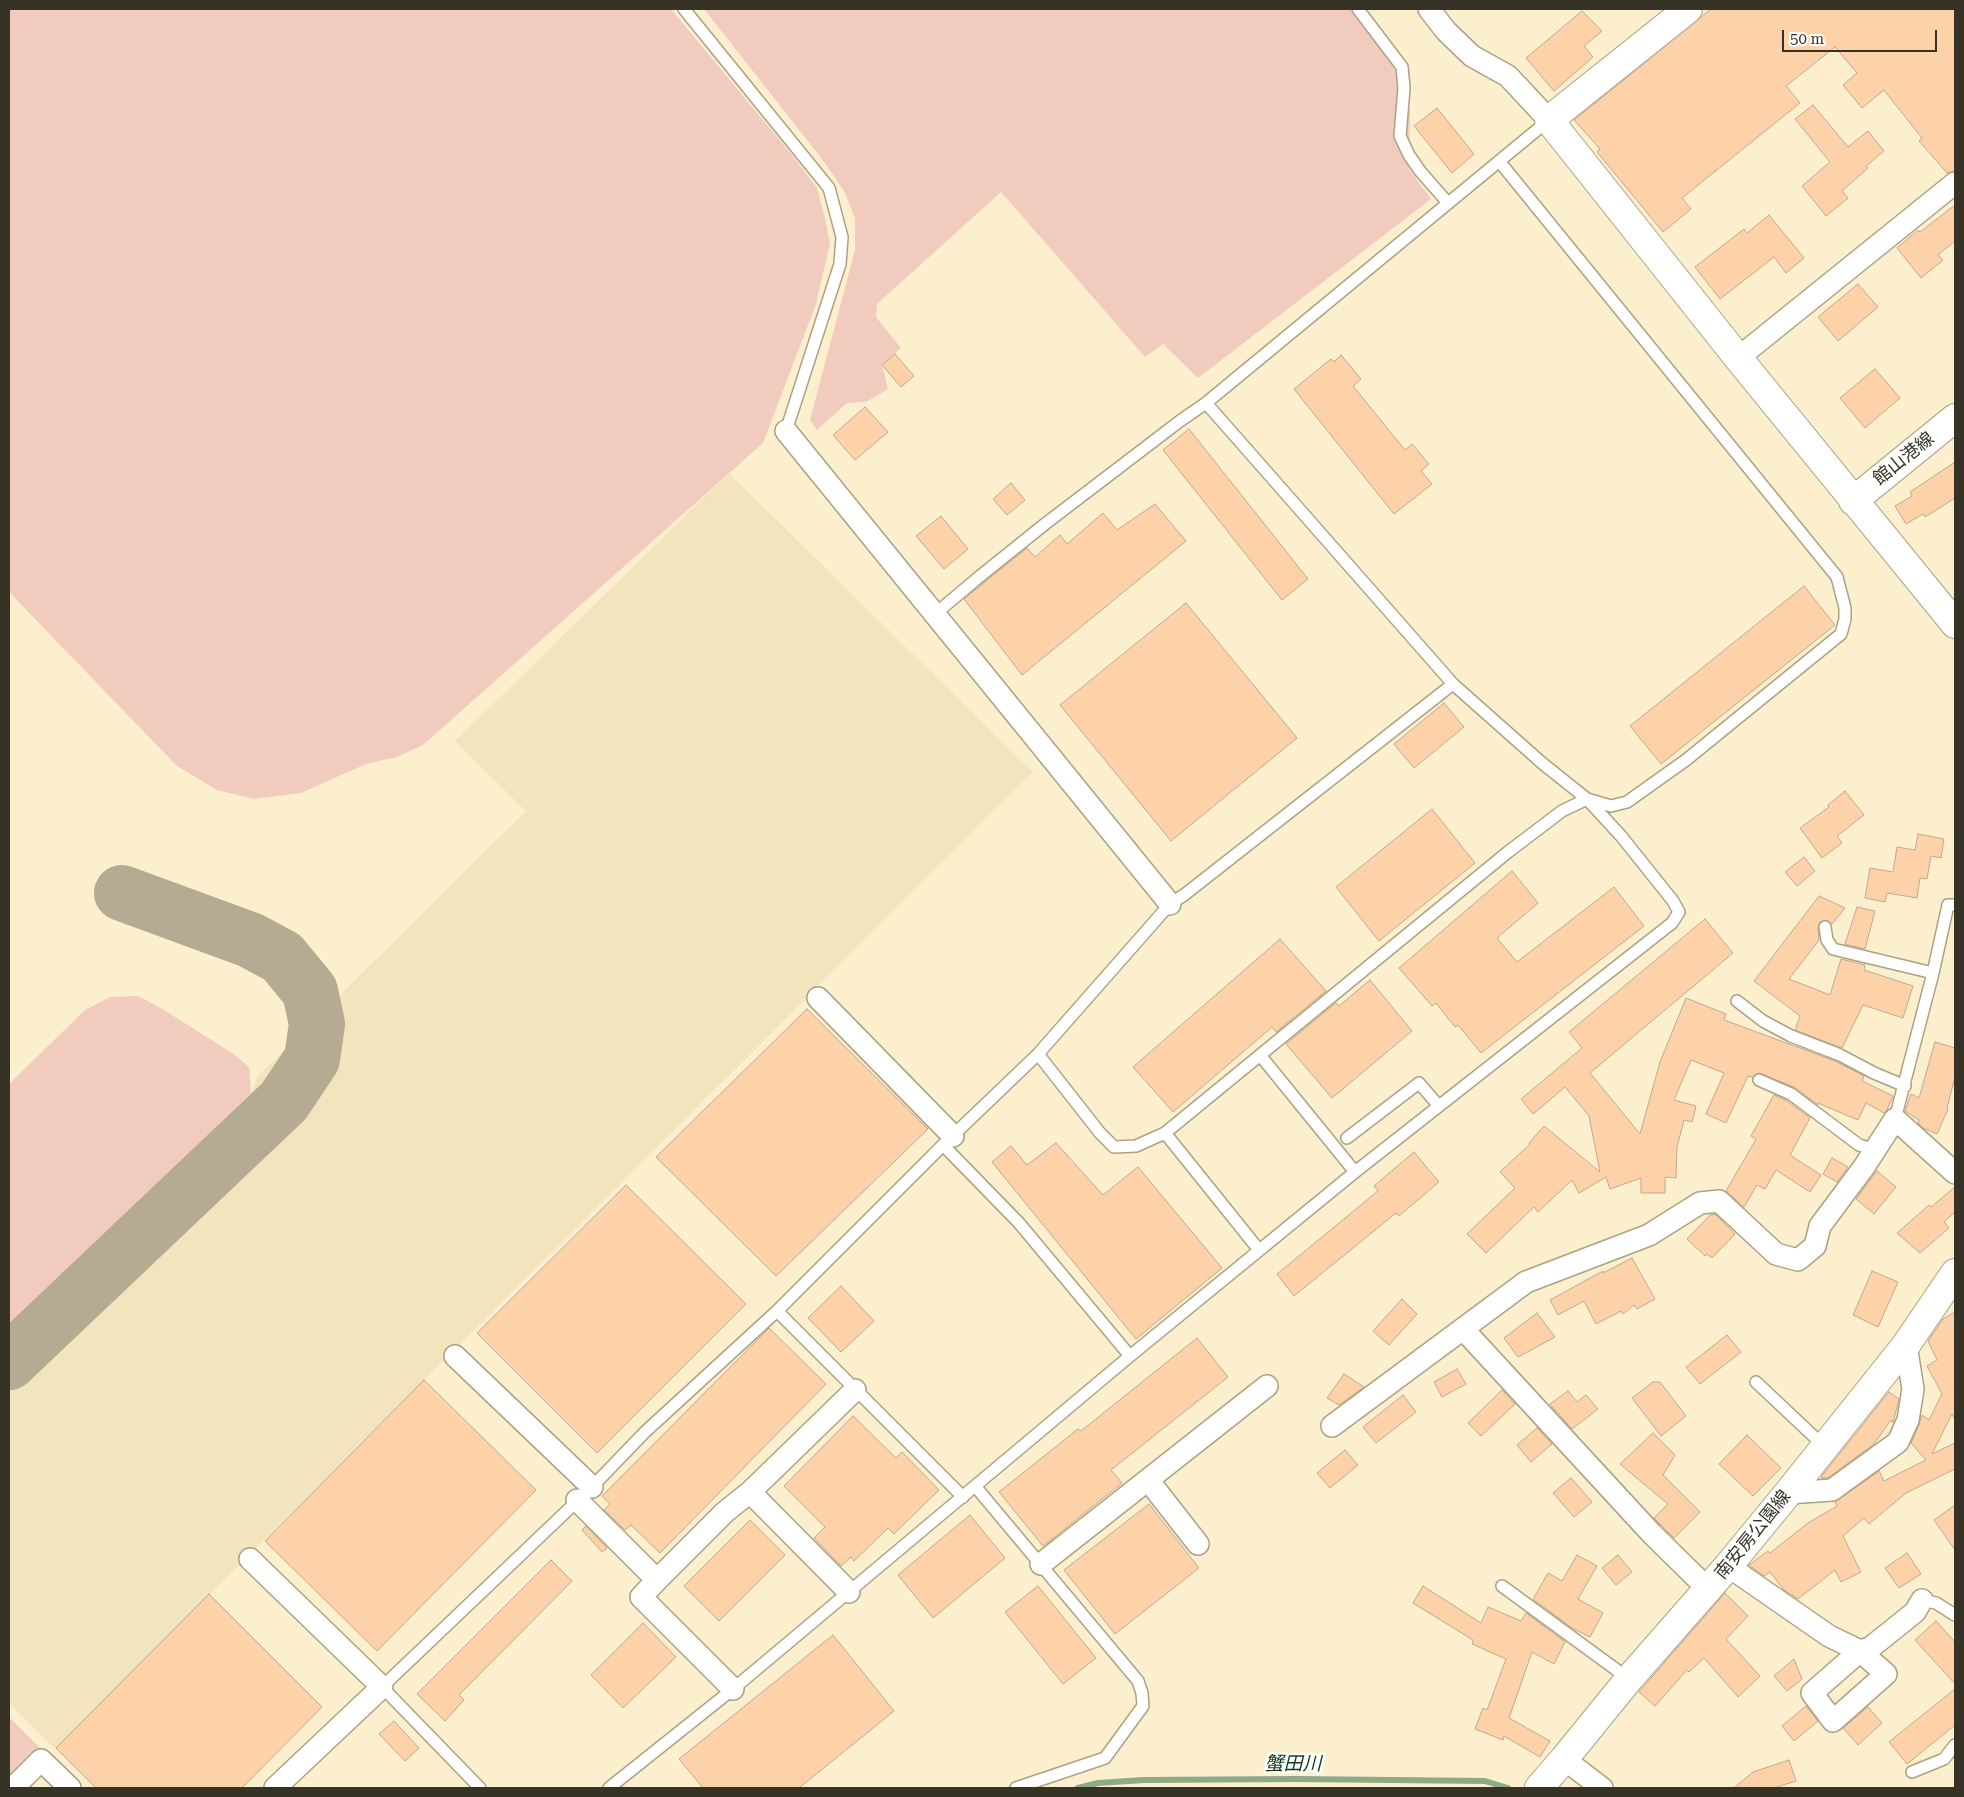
<!DOCTYPE html>
<meta charset="utf-8">
<style>
body{margin:0}
#map{position:relative;width:1964px;height:1797px;overflow:hidden;background:#fbefce;font-family:"Roboto Serif",serif}
canvas{display:block}
.frame{position:absolute;inset:0;border:10px solid #363225;pointer-events:none}
.scale{position:absolute;left:1782px;top:30px;width:155px;height:22px;box-sizing:border-box;border:2px solid #363225;border-top:0;padding-left:6px;font-size:15px;line-height:18px;white-space:nowrap;color:#363225;-webkit-text-stroke:4px #fff;paint-order:stroke}
</style>
<div id="map">
<canvas width="1964" height="1797"></canvas>
<div class="frame"></div>
<div class="scale">50 m</div>
</div>
<script>
const context = document.querySelector('canvas').getContext('2d');
context.lineJoin = 'round';
function fill(path, color) { context.fillStyle = color; context.fill(path, 'evenodd'); }
const poly = rows => new Path2D(rows.map(r => 'M' + r).join(''));
function stroke(path, color, width, dash) { context.strokeStyle = color; context.lineWidth = width; context.lineCap = dash ? 'butt' : 'round'; context.setLineDash(dash || []); context.stroke(path); }
function write(font, color, halo, rows, align = 'center') {
  context.font = font + ' "Roboto Serif","Noto Sans JP",serif'; context.lineWidth = 5; context.setLineDash([]); context.textBaseline = 'middle'; context.strokeStyle = halo; context.fillStyle = color; for (const [text, x, y, turn = 0] of rows) {
    context.save(); context.translate(x, y); context.rotate((+turn || 0) * Math.PI / 180); context.textAlign = isNaN(turn) ? turn : align; if (halo) context.strokeText(text, 0, 0); context.fillText(text, 0, 0); context.restore();
  }
}
const built = poly([
 [729,473,1033,772,55,1749,9,1703,9,1328,251,1093,258,1076,526,811,455,741]
]);
const green = poly([
 [9,9,671,9,792,155,817,188,826,222,830,244,816,304,763,443,423,745,397,757,366,764,301,793,254,799,217,790,177,766,9,592],
 [704,9,1353,9,1389,53,1410,112,1409,169,1431,199,1198,378,1163,344,1145,357,1001,192,877,304,876,317,901,348,882,365,888,389,866,402,847,403,817,430,810,420,855,250,855,218,844,191,822,159],
 [138,996,164,1010,235,1055,249,1067,251,1093,9,1328,9,1084,85,1010,110,997],
 [9,1717,43,1751,9,1783]
]);
const stream = poly([
 [1078,1788,1098,1783,1144,1780,1296,1779,1485,1781,1508,1788]
]);
const taxiway = poly([
 [9,1362,284,1101,312,1059,317,1024,310,991,282,957,250,940,122,893]
]);
const building = poly([
 [1711,9,1955,9,1955,171,1947,173,1919,141,1922,138,1884,90,1862,108,1843,85,1857,73,1835,47,1786,86,1800,103,1682,198,1691,209,1663,232,1597,152,1600,149,1574,120,1711,9],
 [1582,11,1602,31,1584,46,1593,57,1554,91,1526,58,1582,11],
 [1813,105,1848,147,1868,131,1884,151,1866,166,1868,168,1842,191,1848,198,1826,216,1802,186,1830,162,1795,119,1813,105],
 [1437,108,1474,154,1452,173,1414,126,1437,108],
 [1955,205,1955,241,1938,255,1943,260,1921,278,1897,248,1918,230,1920,232,1955,205],
 [1769,215,1804,258,1786,273,1774,257,1720,299,1695,267,1744,229,1747,233,1769,215],
 [1858,284,1878,307,1838,341,1818,317,1858,284],
 [895,354,914,376,901,387,882,365,895,354],
 [1341,355,1361,379,1353,386,1405,450,1412,444,1429,464,1421,471,1432,484,1394,514,1294,389,1331,359,1334,362,1341,355],
 [1875,369,1900,398,1865,428,1840,398,1875,369],
 [865,407,888,432,855,460,833,435,865,407],
 [1189,429,1308,579,1282,600,1163,450,1189,429],
 [1955,462,1955,498,1925,517,1923,514,1906,524,1895,506,1912,496,1910,492,1955,462],
 [1011,483,1025,500,1007,515,993,499,1011,483],
 [1155,504,1186,541,1022,675,964,599,1027,548,1035,557,1060,535,1067,544,1103,513,1117,530,1155,504],
 [941,516,968,549,944,569,916,536,941,516],
 [1804,586,1835,625,1661,764,1630,726,1804,586],
 [1186,603,1297,738,1171,841,1060,705,1186,603],
 [1444,703,1464,727,1414,768,1394,744,1444,703],
 [1845,791,1864,815,1837,836,1842,843,1822,858,1800,828,1829,807,1828,805,1845,791],
 [1432,809,1475,863,1379,941,1336,887,1432,809],
 [1918,834,1944,839,1941,858,1931,856,1927,879,1920,878,1917,898,1887,893,1885,902,1865,898,1870,868,1893,872,1897,847,1915,850,1918,834],
 [1804,857,1815,871,1797,886,1785,872,1804,857],
 [1512,871,1538,903,1497,938,1517,962,1614,887,1644,926,1481,1053,1458,1025,1455,1027,1436,1003,1432,1006,1399,968,1512,871],
 [1819,896,1845,908,1832,924,1827,920,1820,922,1818,928,1819,940,1789,979,1830,995,1841,959,1865,965,1864,970,1913,986,1903,1018,1863,1005,1842,1048,1795,1030,1800,1016,1754,981,1819,896],
 [1857,907,1875,911,1865,949,1845,944,1857,907],
 [1705,919,1733,953,1590,1073,1640,1134,1660,1062,1686,998,1726,1014,1724,1020,1835,1061,1864,1076,1862,1081,1893,1096,1887,1110,1884,1113,1866,1103,1858,1120,1818,1103,1818,1105,1794,1087,1759,1073,1752,1077,1748,1076,1726,1123,1706,1114,1724,1073,1691,1060,1674,1100,1696,1106,1692,1122,1684,1120,1677,1147,1676,1178,1665,1177,1665,1193,1641,1193,1641,1178,1610,1189,1606,1177,1579,1193,1572,1180,1538,1212,1534,1207,1486,1253,1467,1234,1515,1188,1500,1172,1530,1144,1529,1143,1544,1126,1600,1172,1589,1116,1565,1087,1533,1114,1521,1099,1582,1048,1569,1032,1705,919],
 [1280,939,1326,991,1276,1032,1272,1027,1173,1112,1133,1067,1280,939],
 [1370,980,1412,1031,1332,1098,1286,1044,1336,1003,1339,1006,1370,980],
 [807,1009,928,1129,776,1276,656,1157,807,1009],
 [1935,1042,1955,1048,1955,1077,1947,1108,1948,1109,1937,1134,1923,1128,1918,1123,1919,1120,1905,1111,1911,1094,1919,1098,1935,1042],
 [1774,1095,1787,1101,1810,1118,1790,1155,1821,1175,1810,1192,1776,1170,1765,1189,1757,1185,1744,1207,1726,1191,1756,1139,1751,1136,1774,1095],
 [1056,1143,1103,1195,1138,1167,1222,1268,1136,1339,992,1162,1011,1146,1027,1165,1056,1143],
 [1414,1152,1439,1182,1399,1216,1396,1213,1294,1296,1277,1274,1378,1191,1374,1186,1414,1152],
 [1832,1158,1848,1167,1837,1182,1823,1174,1832,1158],
 [1877,1171,1896,1187,1874,1214,1856,1199,1877,1171],
 [626,1185,746,1304,597,1453,477,1333,626,1185],
 [1955,1187,1955,1212,1944,1222,1949,1228,1920,1253,1897,1233,1929,1205,1931,1207,1955,1187],
 [1715,1214,1735,1234,1712,1258,1707,1254,1705,1256,1687,1239,1710,1215,1715,1214],
 [1632,1258,1655,1299,1637,1309,1634,1305,1623,1314,1621,1311,1596,1324,1584,1301,1558,1315,1550,1300,1603,1271,1603,1273,1632,1258],
 [1872,1271,1898,1282,1878,1327,1853,1315,1872,1271],
 [841,1286,874,1321,841,1352,808,1318,841,1286],
 [1402,1299,1417,1314,1389,1345,1373,1331,1402,1299],
 [1955,1312,1955,1420,1952,1414,1932,1454,1955,1443,1955,1469,1906,1493,1869,1524,1864,1518,1843,1536,1861,1572,1841,1582,1835,1570,1798,1599,1784,1590,1770,1572,1764,1576,1749,1565,1768,1551,1770,1553,1808,1523,1837,1506,1835,1502,1879,1471,1884,1481,1926,1460,1911,1443,1919,1425,1922,1415,1929,1420,1942,1394,1927,1366,1937,1360,1928,1341,1943,1319,1955,1312],
 [1537,1313,1555,1337,1518,1357,1504,1338,1537,1313],
 [769,1328,826,1384,660,1553,631,1525,625,1530,604,1510,610,1504,602,1496,769,1328],
 [1727,1335,1741,1352,1700,1384,1686,1367,1727,1335],
 [1197,1338,1228,1377,1111,1470,1122,1483,1043,1546,999,1492,1078,1429,1081,1431,1197,1338],
 [1457,1369,1466,1384,1442,1397,1434,1382,1457,1369],
 [1344,1374,1364,1387,1339,1405,1327,1398,1344,1374],
 [424,1380,536,1490,377,1651,265,1541,424,1380],
 [1653,1382,1660,1382,1686,1416,1661,1436,1632,1398,1653,1382],
 [1502,1390,1515,1404,1481,1436,1468,1423,1502,1390],
 [1568,1391,1577,1402,1586,1395,1598,1409,1572,1429,1550,1404,1568,1391],
 [1889,1392,1899,1399,1893,1423,1891,1420,1874,1444,1828,1478,1822,1478,1821,1477,1889,1392],
 [1403,1395,1416,1412,1376,1443,1363,1427,1403,1395],
 [853,1416,896,1458,902,1452,939,1490,894,1534,888,1528,854,1561,851,1557,841,1566,814,1538,825,1527,784,1486,853,1416],
 [1537,1428,1552,1444,1531,1462,1517,1445,1537,1428],
 [1653,1433,1675,1455,1663,1475,1700,1512,1674,1538,1654,1518,1668,1504,1620,1464,1653,1433],
 [1747,1435,1781,1468,1753,1496,1719,1464,1747,1435],
 [1345,1450,1358,1465,1330,1488,1317,1473,1345,1450],
 [1571,1478,1592,1502,1574,1517,1553,1493,1571,1478],
 [1149,1504,1199,1568,1115,1634,1064,1570,1149,1504],
 [1955,1505,1955,1550,1934,1520,1955,1505],
 [970,1515,1005,1558,933,1618,898,1575,970,1515],
 [750,1520,785,1555,719,1621,684,1586,750,1520],
 [586,1526,607,1548,602,1552,582,1530,586,1526],
 [1907,1553,1921,1574,1899,1588,1885,1568,1907,1553],
 [1577,1555,1597,1566,1578,1599,1603,1613,1590,1637,1572,1628,1533,1599,1548,1573,1562,1581,1577,1555],
 [1618,1555,1632,1572,1616,1585,1602,1568,1618,1555],
 [551,1560,572,1581,459,1695,464,1700,445,1721,417,1694,551,1560],
 [1038,1586,1096,1658,1063,1684,1005,1612,1038,1586],
 [1423,1586,1481,1623,1488,1607,1521,1621,1526,1613,1565,1642,1554,1664,1532,1652,1509,1718,1550,1741,1540,1757,1504,1736,1503,1740,1475,1729,1483,1708,1487,1710,1506,1659,1472,1644,1473,1640,1413,1603,1423,1586],
 [1725,1593,1748,1616,1726,1639,1760,1676,1738,1697,1704,1658,1689,1672,1687,1670,1655,1706,1639,1692,1725,1593],
 [209,1594,322,1707,242,1788,96,1788,56,1748,209,1594],
 [1936,1621,1955,1642,1955,1684,1915,1640,1936,1621],
 [643,1623,676,1657,623,1708,591,1675,643,1623],
 [833,1635,894,1711,799,1788,703,1788,679,1759,833,1635],
 [1794,1659,1802,1679,1787,1691,1774,1676,1794,1659],
 [1955,1689,1955,1725,1907,1764,1889,1742,1955,1689],
 [1806,1706,1818,1721,1794,1741,1782,1726,1806,1706],
 [1868,1707,1882,1723,1858,1745,1843,1728,1868,1707],
 [394,1721,419,1748,405,1761,379,1734,394,1721],
 [1789,1760,1796,1781,1774,1788,1734,1788,1753,1772,1789,1760]
]);
const lane = poly([
 [684,9,829,188,842,237,840,264,786,431],
 [1358,9,1402,67,1404,88,1400,136,1409,155,1420,171,1448,203],
 [935,614,979,577,1045,524,1180,421,1206,403,1549,120],
 [1825,927,1827,940,1833,949,1933,973],
 [1737,1001,1763,1021,1791,1036,1840,1055,1874,1073,1905,1086],
 [1038,1054,1100,1133,1114,1147,1136,1146,1165,1133,1508,852,1562,811,1587,799,1611,806,1627,802,1686,760,1841,634,1845,619,1845,608,1837,577,1499,161],
 [1260,1055,1355,1172],
 [1759,1080,1791,1094,1859,1145,1875,1150],
 [1895,1119,1933,973,1948,905,1955,905],
 [1165,1133,1259,1250],
 [1347,1138,1419,1083,1438,1105],
 [943,1145,1019,1223,1130,1356],
 [777,1311,963,1497],
 [1756,1382,1825,1447],
 [975,1486,1138,1681,1142,1693,1143,1706,1105,1758,1016,1788],
 [1502,1586,1629,1679],
 [1922,1600,1936,1603,1955,1615],
 [1912,1772,1944,1759,1955,1745],
 [480,1788,382,1687,592,1487,645,1432,777,1311,943,1145,1038,1054,1170,904,1184,895,1453,684],
 [609,1788,733,1689,1130,1356,1355,1172,1672,923,1679,912,1673,901,1621,836,1587,799,1542,763,1453,684,1206,403]
]);
const street = poly([
 [1429,9,1446,31,1472,56,1508,76,1549,120],
 [1738,358,1955,183],
 [786,431,1170,904],
 [818,998,953,1136],
 [1463,1329,1652,1534,1708,1589],
 [455,1356,592,1487],
 [1332,1426,1526,1282,1649,1235,1700,1203,1719,1201,1776,1254,1798,1260,1815,1246,1820,1226,1864,1167,1895,1119,1955,1173],
 [1148,1480,1198,1544],
 [750,1492,849,1592],
 [1788,1493,1832,1490,1898,1442,1908,1420,1913,1389,1906,1345],
 [577,1500,657,1580,725,1512,750,1492,855,1390],
 [250,1559,382,1687,275,1788],
 [1041,1564,1267,1386],
 [1728,1566,1829,1636,1860,1651,1886,1674,1833,1721,1812,1693,1860,1651,1870,1648,1915,1612,1922,1600],
 [657,1580,641,1597,733,1689],
 [1564,1759,1602,1788],
 [13,1788,41,1760,70,1788]
]);
const secondary = poly([
 [1688,9,1549,120,1738,358,1955,624],
 [1853,501,1955,418],
 [1539,1788,1564,1759,1629,1679,1728,1566,1788,1493,1906,1345,1955,1273]
]);
const streetNames = [
 ["館山港線",1904,459,-39],
 ["南安房公園線",1753,1535,-51]
];
const waterNames = [
 ["蟹田川",1293,1764]
];
fill(built, '#f2e4bd');
fill(green, '#f2cbbf');
stroke(stream, '#8eaa89', 6);
stroke(taxiway, '#b4ab92', 56);
fill(building, '#fdd2a9');
stroke(building, '#c1a78f', 1);
stroke(lane, '#aca282', 14);
stroke(street, '#aca282', 24);
stroke(secondary, '#aca282', 30);
stroke(lane, '#fff', 11);
stroke(street, '#fff', 21);
stroke(secondary, '#fff', 28);
write('18px', '#363225', '#fff', streetNames);
write('italic 19px', '#0f3c14', '#fff', waterNames);
</script>
